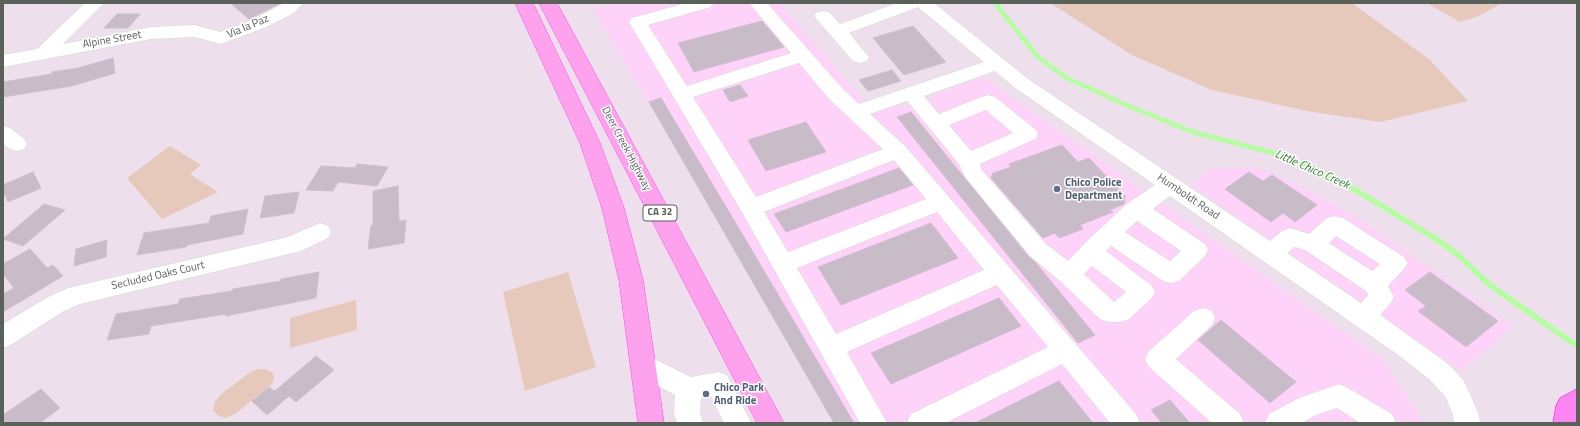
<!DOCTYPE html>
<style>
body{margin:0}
#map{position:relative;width:1580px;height:426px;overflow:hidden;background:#eddfeb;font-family:"Titillium Web",sans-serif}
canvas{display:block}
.frame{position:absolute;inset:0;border:4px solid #596158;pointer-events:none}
</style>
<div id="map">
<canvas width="1580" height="426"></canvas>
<div class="frame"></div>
</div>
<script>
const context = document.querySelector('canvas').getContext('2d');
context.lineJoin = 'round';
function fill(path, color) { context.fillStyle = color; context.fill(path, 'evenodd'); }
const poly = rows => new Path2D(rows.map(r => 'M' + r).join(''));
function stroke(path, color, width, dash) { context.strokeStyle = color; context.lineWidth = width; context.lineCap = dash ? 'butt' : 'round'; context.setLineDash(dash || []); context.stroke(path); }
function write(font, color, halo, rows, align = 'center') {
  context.font = font + ' "Titillium Web",sans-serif'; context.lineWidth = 3; context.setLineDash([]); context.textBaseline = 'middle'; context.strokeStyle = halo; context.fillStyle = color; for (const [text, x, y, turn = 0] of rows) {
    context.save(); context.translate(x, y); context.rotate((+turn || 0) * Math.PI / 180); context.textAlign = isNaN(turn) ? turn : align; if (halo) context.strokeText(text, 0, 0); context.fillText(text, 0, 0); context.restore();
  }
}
const commercial = poly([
 [614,3,779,3,865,102,888,94,901,108,983,77,1383,360,1424,423,834,423,649,102,592,9],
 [1212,168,1256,168,1277,175,1337,206,1368,225,1512,326,1462,371,1191,185]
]);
const green = poly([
 [1050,3,1352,3,1430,60,1468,101,1380,122,1307,111,1212,90,1132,55],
 [1427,3,1502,3,1479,16,1460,22],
 [170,146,201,165,190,174,218,192,162,219,127,178],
 [568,272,596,367,525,391,503,292],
 [356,300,357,330,290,348,290,318],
 [259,369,266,369,273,373,274,378,272,384,235,414,225,418,217,415,213,410,215,402,220,395,252,371]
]);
const streamFar1 = poly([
 [995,3,1037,56,1065,77,1126,105,1193,132,1281,155,1356,190]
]);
const stream = poly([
 [1354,189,1436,239,1457,254,1490,285,1577,346]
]);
const building = poly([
 [230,3,281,3,249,19,230,3],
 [117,14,140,14,128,28,104,28,117,14],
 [762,21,784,47,694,72,678,43,762,21],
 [913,26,946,62,904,75,873,38,913,26],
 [113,58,115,73,72,86,3,97,3,82,52,74,52,72,78,68,113,58],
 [892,70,901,81,868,91,859,80,892,70],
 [740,85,748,96,730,102,723,90,740,85],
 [661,98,747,242,854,423,834,423,649,102,661,98],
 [911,112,1029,257,1036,263,1095,335,1078,343,897,117,911,112],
 [806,122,826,152,766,171,748,140,806,122],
 [1062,145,1078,162,1089,158,1125,196,1124,204,1110,210,1113,212,1080,225,1083,229,1059,238,1055,233,1043,238,991,178,993,173,1011,167,1009,164,1062,145],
 [357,164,388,167,377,186,338,182,333,191,306,190,321,166,355,168,357,164],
 [899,168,913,185,786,232,774,214,899,168],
 [33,172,41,188,8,202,3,191,3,185,33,172],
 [1249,172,1263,181,1272,175,1317,205,1295,222,1283,213,1271,222,1225,189,1249,172],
 [398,186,399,221,406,220,404,243,368,249,371,225,373,225,373,191,398,186],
 [299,192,294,213,260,218,265,196,299,192],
 [44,204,65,210,23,246,3,239,44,204],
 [248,209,243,234,187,245,186,247,137,255,144,233,209,223,211,216,248,209],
 [931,223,958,258,841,305,818,267,931,223],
 [107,240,106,257,74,266,76,249,107,240],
 [30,249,47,268,53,265,63,276,3,312,3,294,14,288,3,274,3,264,30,249],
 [319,272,316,298,226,316,226,314,151,326,149,334,107,340,116,314,178,304,180,299,232,291,233,289,281,281,281,279,319,272],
 [1430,272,1498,321,1466,347,1418,311,1426,306,1405,290,1430,272],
 [999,298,1021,326,891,384,871,353,999,298],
 [1221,320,1296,382,1270,403,1198,340,1221,320],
 [316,356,334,370,296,402,289,396,267,415,252,401,269,387,275,391,316,356],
 [1059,381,1093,423,975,423,1059,381],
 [41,389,60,408,40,423,3,423,3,415,41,389],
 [1170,400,1190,423,1162,423,1151,410,1170,400]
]);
const minor = poly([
 [85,3,104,3,63,44,151,27,195,25,220,32,252,20,284,3,304,3,292,14,264,28,221,44,195,37,151,39,3,67,3,55,37,49,85,3],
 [686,3,714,3,711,7,648,25,687,86,791,53,749,3,767,3,843,89,859,104,984,62,918,7,849,33,869,57,867,61,860,63,853,61,814,16,817,12,823,11,829,12,840,24,897,3,934,3,1028,79,1270,241,1282,231,1290,228,1309,234,1327,218,1335,216,1343,218,1404,257,1408,263,1404,269,1388,286,1394,297,1390,304,1380,315,1447,363,1464,381,1479,415,1480,423,1454,423,1453,415,1445,396,1429,379,1401,357,1170,196,1153,209,1205,244,1208,250,1205,256,1179,281,1171,283,1163,281,1111,246,1106,251,1151,285,1155,292,1151,299,1129,319,1120,322,1109,322,1100,319,1061,282,1030,256,965,177,959,164,907,101,870,114,905,146,1136,414,1140,423,1110,423,1062,364,946,423,907,423,911,414,1048,347,997,285,847,352,887,423,860,423,743,214,629,22,632,18,686,3],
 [799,63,829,99,883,149,756,197,693,97,799,63],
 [995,71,1014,87,1155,185,1128,203,1090,238,1068,261,1046,244,981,169,980,164,1035,139,1038,134,1035,129,995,97,988,95,981,97,939,114,924,96,995,71],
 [986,110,1013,133,971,151,949,125,986,110],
 [894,160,926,199,788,252,764,212,894,160],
 [937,212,984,270,836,334,797,268,937,212],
 [1137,221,1181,251,1170,261,1125,232,1137,221],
 [1336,236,1380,264,1372,271,1329,243,1336,236],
 [1294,247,1305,250,1366,291,1368,295,1361,303,1287,253,1294,247],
 [1092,266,1126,292,1114,302,1084,274,1092,266],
 [3,126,10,128,24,139,27,144,24,149,17,151,10,149,3,144,3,126],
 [320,223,328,226,331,232,328,238,301,251,80,304,64,311,12,344,3,348,3,324,48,297,68,288,288,237,320,223],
 [1203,308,1212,311,1215,318,1212,325,1176,359,1240,414,1244,423,1212,423,1149,367,1145,359,1149,351,1194,311,1203,308],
 [644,354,691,377,718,372,727,375,751,423,724,423,711,396,701,398,700,413,703,423,677,423,674,413,675,395,635,373,631,365,635,357,644,354],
 [1339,384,1348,388,1392,414,1396,423,1360,423,1337,408,1316,415,1302,423,1265,423,1269,414,1299,398,1339,384]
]);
const major = poly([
 [515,3,533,3,600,143,624,208,643,280,664,423,638,423,619,280,602,208,580,143,515,3],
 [539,3,557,3,784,423,757,423,539,3]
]);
const highway = poly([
 [1577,389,1577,423,1553,423,1556,406,1560,398,1577,389]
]);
const markers = [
 [1057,189,4,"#5c6f8a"],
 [706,394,4,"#5c6f8a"]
];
const shields = [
 [660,213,34]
];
const shieldNames = [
 ["CA 32",660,213]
];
const streetNames = [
 ["Via la Paz",248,27,-23],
 ["Alpine Street",112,40,-10],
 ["Deer Creek Highway",626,149,62],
 ["Humboldt Road",1188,197,34],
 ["Secluded Oaks Court",158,276,-13]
];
const serviceNames = [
 ["Chico Police",1065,183],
 ["Department",1065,196],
 ["Chico Park",714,388],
 ["And Ride",714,401]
];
const waterNames = [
 ["Little Chico Creek",1312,170,24]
];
fill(commercial, '#ffd2fa');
fill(green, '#e6c9ba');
stroke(streamFar1, '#b2ff9d', 4.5);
stroke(stream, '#b2ff9d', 5.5);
fill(building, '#c7bcc7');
stroke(building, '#d1bed1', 1);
stroke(minor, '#d2dad3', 1);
stroke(major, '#f84dec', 1);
stroke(highway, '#ec00e3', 1);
fill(minor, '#fff');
fill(major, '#ffa2ee');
fill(highway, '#ff84f3');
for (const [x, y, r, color] of markers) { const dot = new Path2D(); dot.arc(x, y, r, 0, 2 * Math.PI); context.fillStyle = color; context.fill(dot); stroke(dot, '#fff', 1.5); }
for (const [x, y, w] of shields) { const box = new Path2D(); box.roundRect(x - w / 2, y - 8, w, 16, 3); context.fillStyle = '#fff'; context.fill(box); stroke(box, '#596158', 1); }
write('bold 10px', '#596158', null, shieldNames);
write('11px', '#596158', '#fff', streetNames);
write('bold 11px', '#4e5e75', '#fff', serviceNames, 'left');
write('italic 12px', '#367f2a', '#fff', waterNames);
</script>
